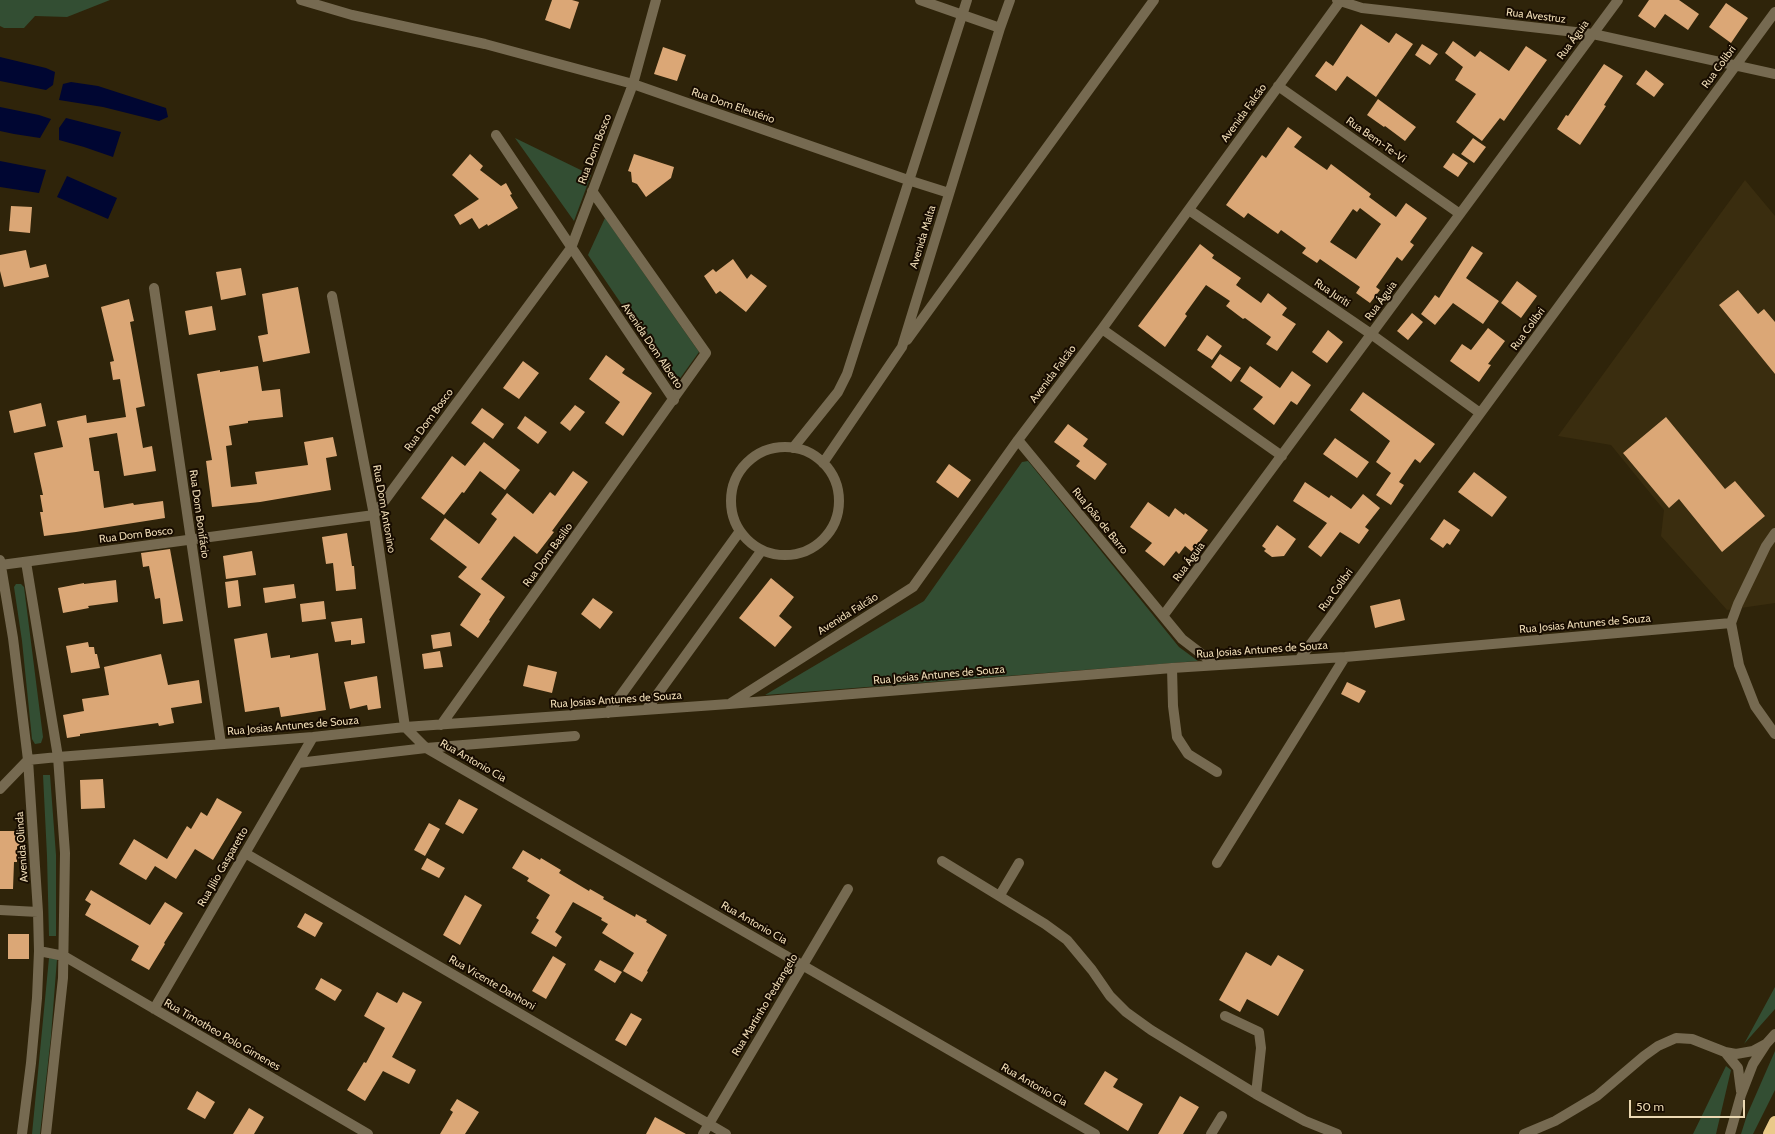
<!DOCTYPE html>
<meta charset="utf-8">
<style>
body{margin:0}
#map{position:relative;width:1775px;height:1134px;overflow:hidden;background:#2f240a;font-family:Cabin,sans-serif}
canvas{display:block}
.scale{position:absolute;left:1629px;top:1100px;width:116px;height:18px;box-sizing:border-box;border:2px solid #ecd9b3;border-top:0;padding-left:5px;font-size:12px;line-height:14px;white-space:nowrap;color:#ecd9b3;-webkit-text-stroke:3px #170c00;paint-order:stroke}
</style>
<div id="map">
<canvas width="1775" height="1134"></canvas>
<div class="scale">50 m</div>
</div>
<script>
const context = document.querySelector('canvas').getContext('2d');
context.lineJoin = 'round';
function fill(path, color) { context.fillStyle = color; context.fill(path, 'evenodd'); }
const poly = rows => new Path2D(rows.map(r => 'M' + r).join(''));
function stroke(path, color, width, dash) { context.strokeStyle = color; context.lineWidth = width; context.lineCap = dash ? 'butt' : 'round'; context.setLineDash(dash || []); context.stroke(path); }
function write(font, color, halo, rows, align = 'center') {
  context.font = font + ' Cabin,sans-serif'; context.lineWidth = 4; context.setLineDash([]); context.textBaseline = 'middle'; context.strokeStyle = halo; context.fillStyle = color; for (const [text, x, y, turn = 0] of rows) {
    context.save(); context.translate(x, y); context.rotate((+turn || 0) * Math.PI / 180); context.textAlign = isNaN(turn) ? turn : align; if (halo) context.strokeText(text, 0, 0); context.fillText(text, 0, 0); context.restore();
  }
}
const built = poly([
 [1745,180,1775,216,1775,603,1727,610,1661,536,1664,510,1611,445,1558,436]
]);
const green = poly([
 [0,0,110,0,67,17,35,16,24,28,4,28,0,26],
 [515,138,591,175,574,221],
 [605,218,699,352,676,384,588,255],
 [1028,461,1179,647,1198,661,765,695,924,601,1022,462],
 [16,584,21,584,24,587,43,737,41,743,35,744,32,739,22,641,14,587],
 [43,775,50,775,56,855,56,936,49,936,47,856],
 [49,958,57,959,51,1036,40,1134,32,1134],
 [1775,987,1775,1009,1744,1044],
 [1775,1051,1775,1090,1753,1134,1741,1134,1747,1115],
 [1726,1066,1731,1070,1716,1134,1693,1134]
]);
const water = poly([
 [0,57,46,68,55,72,53,85,46,90,0,81],
 [71,82,98,86,166,108,168,117,159,121,103,107,59,100,63,84],
 [0,107,39,115,51,119,40,138,14,134,0,131],
 [66,118,121,132,113,157,84,147,59,140,59,128],
 [0,161,46,170,39,193,0,187],
 [67,176,117,198,108,219,57,197]
]);
const building = poly([
 [552,0,572,0,579,2,570,29,545,20],
 [1649,0,1679,0,1699,14,1688,30,1665,14,1655,28,1638,16],
 [1726,3,1748,18,1731,43,1709,27],
 [1361,24,1389,43,1396,33,1413,44,1376,97,1347,76,1336,91,1315,76,1326,61,1333,66],
 [1453,41,1475,57,1480,51,1509,71,1526,46,1547,60,1504,121,1500,118,1482,141,1456,122,1476,94,1455,80,1463,67,1445,53],
 [1422,44,1438,54,1430,65,1415,55],
 [663,47,686,55,677,81,654,74],
 [1604,64,1623,76,1604,105,1606,106,1580,145,1557,129,1566,115,1568,116],
 [1646,70,1664,84,1654,97,1636,84],
 [1378,99,1416,127,1405,141,1385,126,1384,127,1367,115],
 [1288,127,1302,137,1294,147,1327,170,1331,164,1371,194,1369,197,1396,217,1406,203,1427,218,1410,242,1414,245,1402,261,1397,257,1376,287,1380,290,1370,303,1356,293,1360,287,1320,259,1317,263,1302,253,1306,248,1281,230,1278,234,1248,213,1244,218,1226,205,1262,155,1266,158],
 [1360,208,1381,224,1356,259,1330,242,1353,209,1357,212],
 [1473,138,1486,147,1474,163,1461,154],
 [1453,153,1468,163,1458,177,1443,167],
 [470,154,483,166,480,170,501,186,506,183,512,194,510,195,518,208,488,226,487,224,479,229,472,218,460,225,454,215,479,199,452,175],
 [634,154,674,167,671,178,646,197,637,184,632,182,631,172,628,171],
 [11,206,32,207,30,233,9,231],
 [1200,244,1214,255,1212,258,1241,278,1236,285,1261,303,1268,293,1287,308,1282,315,1296,324,1277,351,1266,344,1271,337,1245,318,1243,319,1226,306,1230,301,1206,285,1185,314,1187,316,1165,347,1138,326],
 [1472,246,1483,253,1466,278,1499,301,1483,324,1453,303,1435,325,1421,314,1435,295,1439,298],
 [26,250,30,268,46,264,49,277,4,287,0,271,0,255],
 [733,259,747,279,751,274,767,286,746,312,720,291,716,294,704,276,713,269,716,272],
 [241,268,246,295,221,300,216,272],
 [1517,281,1537,296,1521,318,1501,303],
 [298,287,310,353,263,362,258,336,268,334,262,294],
 [1738,290,1758,314,1764,309,1775,322,1775,374,1719,305],
 [129,299,134,321,130,322,145,406,136,408,143,448,152,446,156,471,124,476,117,433,89,438,94,471,99,471,104,508,133,503,134,505,163,501,165,518,76,532,44,536,40,512,43,512,40,495,43,495,34,453,63,447,57,421,86,415,87,423,126,417,120,379,113,380,110,362,114,361,101,307],
 [212,306,216,330,189,335,185,311],
 [1412,313,1423,322,1408,340,1397,331],
 [1488,328,1505,341,1488,364,1491,365,1479,382,1450,361,1462,344,1471,350],
 [1328,330,1343,342,1327,363,1312,352],
 [1207,335,1222,346,1212,360,1197,350],
 [1220,354,1241,368,1231,382,1211,367],
 [606,355,625,369,622,373,652,393,623,436,605,423,620,402,589,379],
 [523,361,539,373,519,399,503,388],
 [258,366,262,391,280,389,283,417,248,421,248,423,229,426,232,445,226,446,231,487,257,484,255,472,308,465,304,442,333,437,337,456,326,458,331,490,260,502,212,507,206,461,212,460,197,374,220,370,220,372],
 [1250,366,1280,388,1292,371,1311,385,1297,405,1291,401,1274,425,1253,409,1263,397,1240,381],
 [1363,392,1435,444,1420,463,1415,459,1399,482,1404,485,1391,505,1376,495,1391,473,1376,462,1390,441,1350,410],
 [41,403,46,426,14,433,9,411],
 [575,405,585,412,570,431,560,423],
 [482,408,504,424,493,439,471,423],
 [525,416,547,432,538,444,517,428],
 [1666,417,1725,489,1735,481,1765,516,1722,552,1679,499,1669,508,1623,453],
 [1068,424,1088,439,1083,446,1107,464,1095,480,1076,466,1080,461,1054,442],
 [1335,438,1369,462,1357,478,1323,454],
 [484,442,520,470,505,490,480,471,464,493,462,492,444,515,421,498,452,456,465,466],
 [949,464,971,480,958,498,936,482],
 [573,471,588,482,552,531,554,532,537,554,514,536,481,579,505,597,489,620,490,621,478,638,460,625,481,594,458,577,467,567,430,539,445,518,479,544,497,519,491,514,507,493,533,514,550,492,555,496],
 [1474,472,1507,497,1492,517,1458,492],
 [1305,482,1329,498,1331,495,1351,509,1363,494,1380,508,1365,527,1369,530,1359,544,1340,532,1321,557,1308,547,1327,523,1293,501],
 [1148,502,1169,517,1175,508,1184,515,1185,513,1208,530,1192,552,1185,546,1179,554,1176,551,1164,566,1145,551,1152,543,1130,527],
 [1444,519,1460,530,1450,545,1447,543,1443,548,1430,539],
 [1277,525,1296,539,1284,556,1272,557,1264,551,1266,549,1262,546],
 [347,533,352,566,354,566,356,589,336,591,333,563,326,564,322,537],
 [170,549,183,621,163,624,160,598,155,599,149,566,143,567,141,553],
 [252,551,256,575,226,579,223,556],
 [771,578,794,597,779,616,792,627,775,647,739,618],
 [116,580,118,602,88,606,89,608,63,613,58,588,84,583,84,584],
 [238,580,241,606,228,608,225,582],
 [294,584,296,598,265,603,263,588],
 [593,598,613,612,600,629,581,614],
 [1400,599,1405,620,1375,628,1370,606],
 [324,601,326,619,302,622,300,604],
 [362,618,365,643,351,645,351,640,335,642,331,622],
 [450,632,452,646,433,649,431,635],
 [267,633,271,658,290,655,290,658,318,653,326,710,281,717,279,707,245,712,234,639],
 [88,642,89,647,94,647,95,654,97,654,100,668,71,673,66,646],
 [440,651,443,667,424,669,422,654],
 [161,654,168,685,199,680,202,703,171,708,174,723,159,726,158,723,80,734,80,736,67,738,63,715,84,711,82,699,109,695,104,667],
 [528,665,557,672,552,693,523,686],
 [377,676,381,708,368,710,367,705,350,709,344,682],
 [1347,682,1366,691,1359,703,1341,694],
 [103,779,105,808,81,809,80,780],
 [217,798,242,812,213,860,195,849,176,879,155,866,146,880,119,864,134,839,167,859,187,826,191,829,201,812,207,816],
 [459,799,478,809,463,834,445,824],
 [429,823,440,829,425,856,414,850],
 [0,831,23,831,22,847,17,846,17,862,14,862,13,889,0,889],
 [523,850,540,860,541,858,561,870,559,873,589,891,590,889,604,897,603,899,635,917,636,914,647,920,646,922,667,935,647,971,648,972,642,982,623,971,634,953,602,933,608,924,601,920,602,918,573,902,555,932,562,937,556,947,531,933,539,920,536,918,550,895,527,881,529,878,512,868],
 [427,858,445,868,439,878,421,869],
 [91,890,150,925,165,902,183,913,164,943,165,944,149,970,131,960,139,946,85,915,91,904,85,900],
 [465,895,482,905,460,945,443,935],
 [305,913,323,923,315,937,297,927],
 [8,934,29,934,29,959,8,959],
 [1246,952,1271,966,1278,955,1304,970,1278,1016,1247,999,1240,1012,1219,1000],
 [553,956,566,964,546,999,532,991],
 [600,960,622,972,615,983,594,970],
 [321,978,342,990,335,1001,315,989],
 [377,992,397,1003,403,992,422,1002,392,1057,416,1070,409,1084,383,1071,365,1101,347,1090,364,1062,366,1063,385,1028,364,1016],
 [631,1013,642,1019,626,1046,615,1040],
 [1105,1071,1118,1079,1113,1087,1143,1104,1128,1131,1084,1104],
 [197,1091,215,1102,205,1119,187,1109],
 [1180,1096,1199,1107,1183,1134,1158,1134],
 [457,1099,479,1112,465,1134,440,1134,453,1112,450,1110],
 [249,1108,264,1117,254,1134,233,1134],
 [655,1117,686,1134,646,1134]
]);
const minor = poly([
 [301,0,352,15,485,44,633,84,908,180,949,193],
 [920,0,1000,28],
 [1337,0,1362,8,1593,34,1775,74],
 [1278,86,1460,214],
 [496,135,674,400],
 [1189,210,1371,334,1480,413],
 [154,288,221,744],
 [332,296,374,515,405,727,426,748,1095,1134],
 [1102,329,1282,456],
 [907,340,1154,0],
 [1018,440,1182,639,1216,665],
 '731 501a54 54 0 1 1 108 0a54 54 0 1 1-108 0Z',
 [793,448,838,392,847,374,967,0],
 [823,463,902,347,1000,28,1010,0],
 [0,560,13,638,28,760,38,912,39,951,37,998,31,1063,22,1134],
 [26,562,58,757,65,853,63,978,46,1134],
 [1,565,374,515,571,248,633,84,656,0],
 [1163,616,1618,0],
 [1731,623,1739,665,1755,706,1775,734],
 [1731,623,1738,604,1766,546,1775,533],
 [1299,660,1775,12],
 [1172,668,1173,706,1177,737,1188,754,1217,772],
 [731,703,913,587,1018,440,1102,329,1341,0],
 [646,710,762,550],
 [608,713,740,531],
 [441,725,706,353,592,191],
 [298,763,426,748,575,736],
 [0,789,28,760,58,757,313,737,405,727,729,704,1172,668,1345,657,1731,623],
 [245,853,726,1134],
 [942,861,1045,924,1067,940,1092,970,1110,996,1126,1012,1151,1030,1256,1094],
 [1217,863,1345,657],
 [1000,895,1019,863],
 [0,910,38,912],
 [39,951,64,956,368,1134],
 [154,1009,313,737],
 [1225,1016,1259,1032,1261,1048,1256,1094,1305,1121,1337,1134],
 [1725,1052,1738,1068,1741,1091],
 [703,1134,848,889],
 [1211,1134,1222,1116],
 [1524,1134,1555,1121,1597,1096,1644,1056,1658,1046,1676,1038,1692,1039,1725,1052,1736,1054,1753,1051,1766,1044],
 [1730,1134,1741,1095,1753,1064,1766,1044,1775,1034]
]);
const highway = poly([
 [1769,1134,1775,1122]
]);
const streetNames = [
 ["Rua Avestruz",1536,16,7],
 ["Rua Águia",1573,40,-54],
 ["Rua Colibri",1719,67,-54],
 ["Rua Dom Eleutério",733,106,19],
 ["Avenida Falcão",1244,113,-54],
 ["Rua Bem-Te-Vi",1376,140,35],
 ["Rua Dom Bosco",595,149,-69],
 ["Avenida Malta",923,237,-73],
 ["Rua Juriti",1332,293,34],
 ["Rua Águia",1381,301,-54],
 ["Rua Colibri",1528,329,-54],
 ["Avenida Dom Alberto",652,346,56],
 ["Avenida Falcão",1053,374,-53],
 ["Rua Dom Bosco",429,420,-54],
 ["Rua Dom Antonino",384,509,80],
 ["Rua Dom Bonifácio",199,514,82],
 ["Rua João de Barro",1100,521,51],
 ["Rua Dom Bosco",136,535,-7],
 ["Rua Dom Basilio",548,555,-54],
 ["Rua Águia",1189,562,-54],
 ["Rua Colibri",1336,590,-54],
 ["Avenida Falcão",848,614,-32],
 ["Rua Josias Antunes de Souza",1585,624,-5],
 ["Rua Josias Antunes de Souza",1262,650,-4],
 ["Rua Josias Antunes de Souza",939,675,-5],
 ["Rua Josias Antunes de Souza",616,700,-4],
 ["Rua Josias Antunes de Souza",293,726,-5],
 ["Rua Antonio Cia",473,761,30],
 ["Avenida Olinda",22,847,-94],
 ["Rua Jilio Gasparetto",223,867,-60],
 ["Rua Antonio Cia",754,923,30],
 ["Rua Vicente Danhoni",492,983,30],
 ["Rua Martinho Pedrangelo",765,1005,-59],
 ["Rua Timotheo Polo Gimenes",222,1035,30],
 ["Rua Antonio Cia",1034,1085,30]
];
fill(built, '#3a2d0f');
fill(green, '#334e33');
fill(water, '#000632');
fill(building, '#dba776');
stroke(minor, '#766a51', 10);
stroke(highway, '#e9c989', 12);
write('11px', '#ecd9b3', '#170c00', streetNames);
</script>
